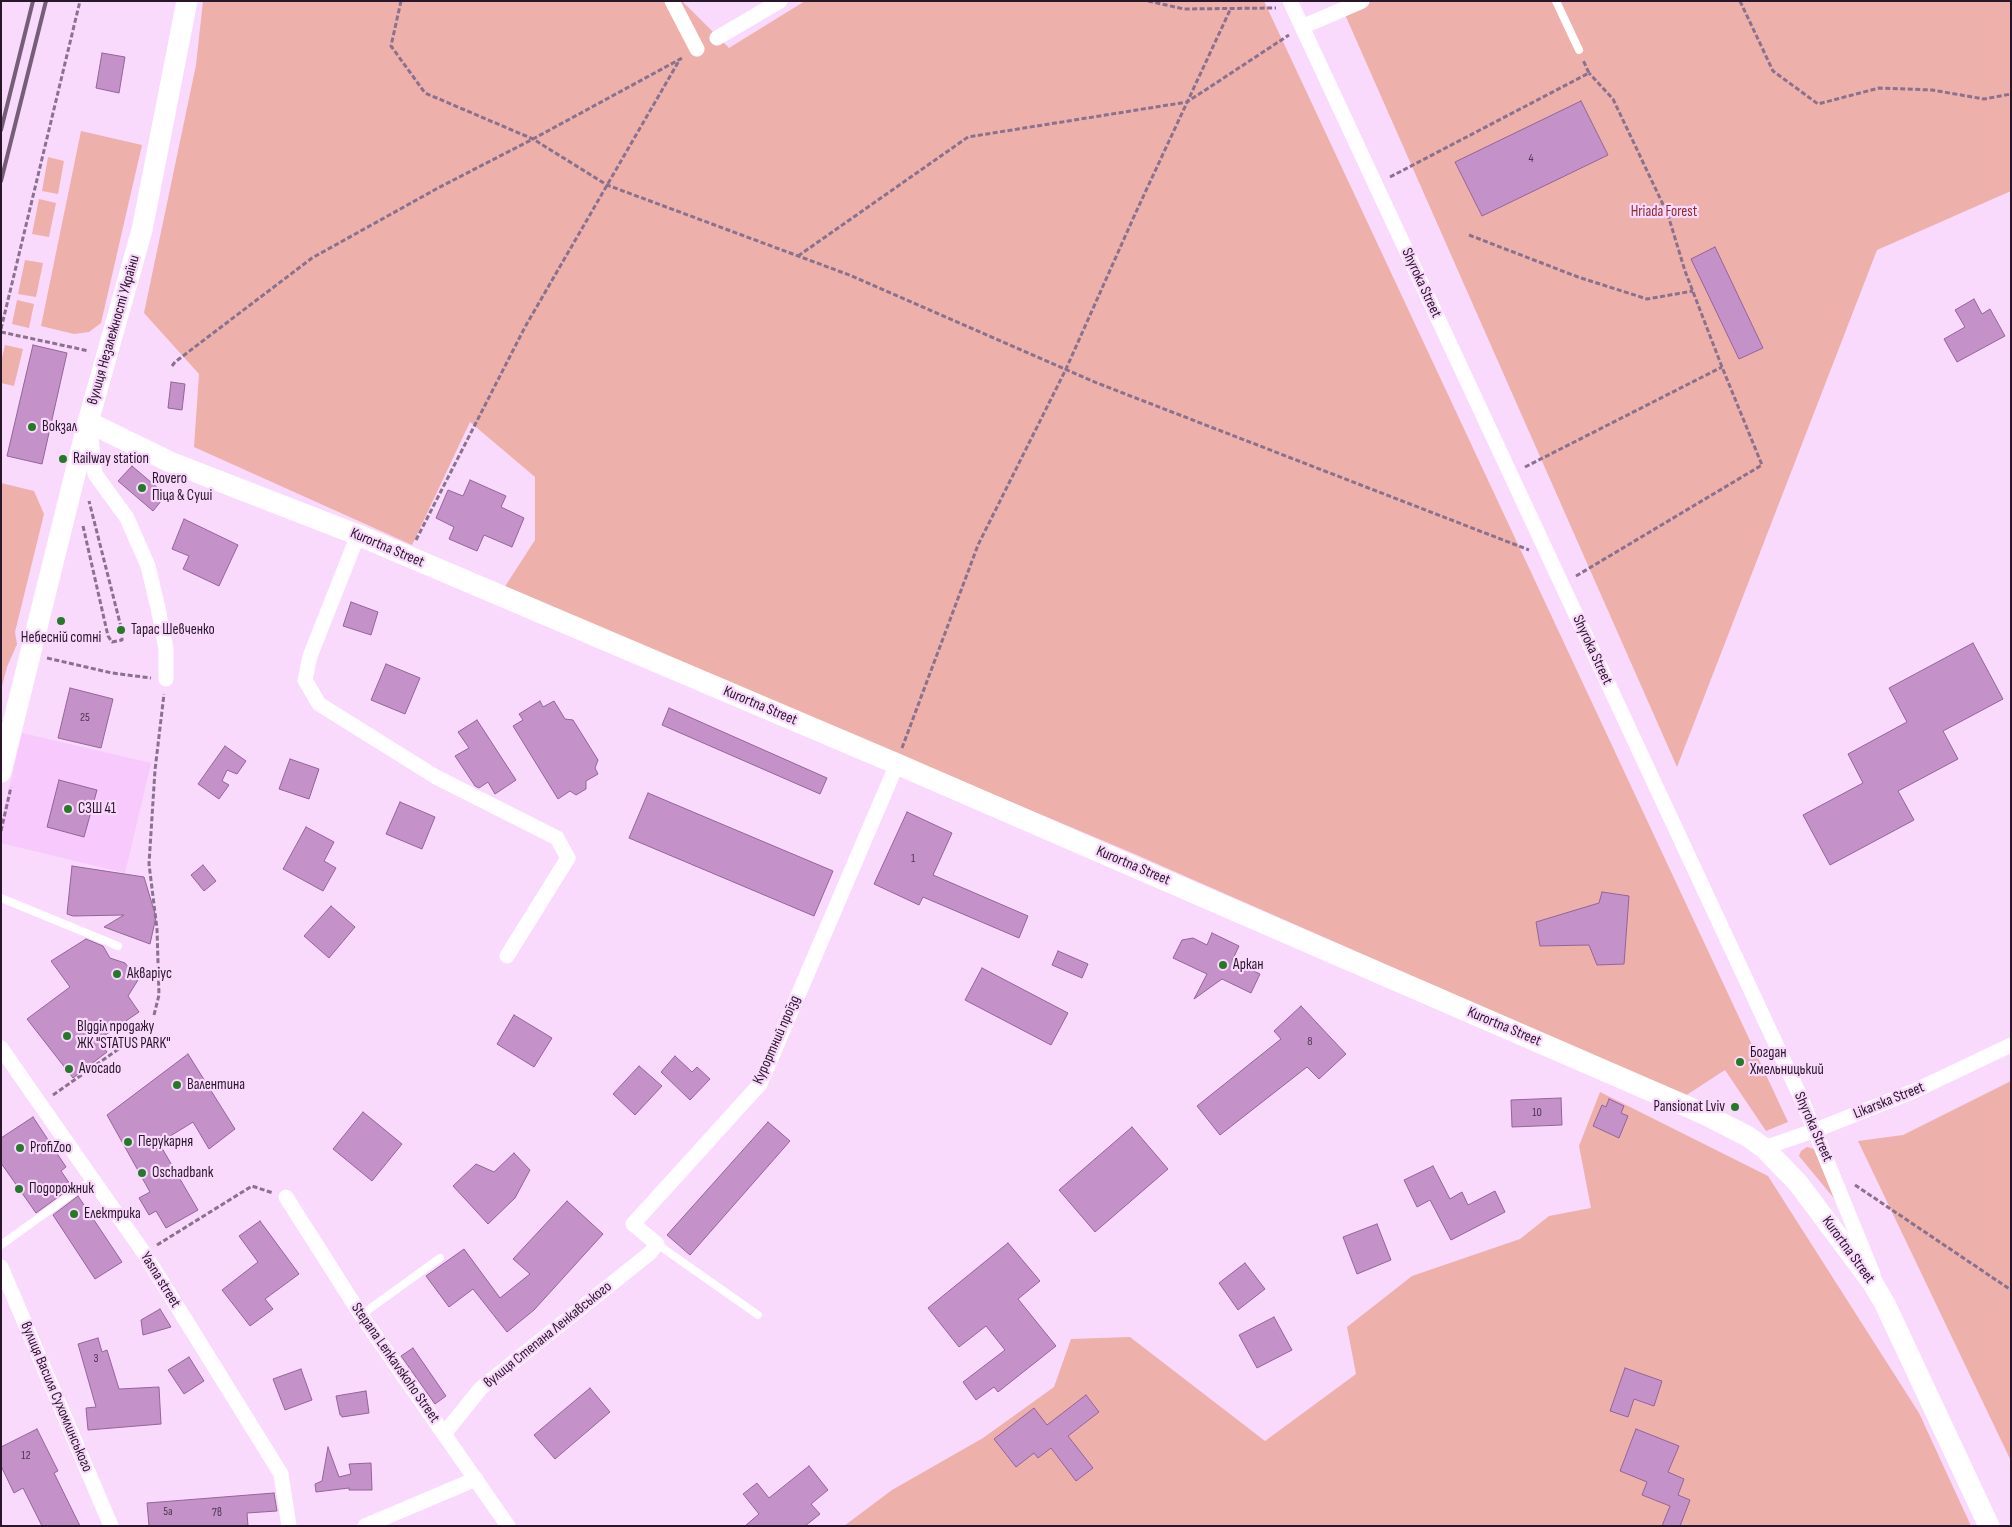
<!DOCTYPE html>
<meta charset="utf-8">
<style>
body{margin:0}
#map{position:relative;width:2012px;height:1527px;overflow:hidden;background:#f9d9fc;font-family:"Sofia Sans Condensed",sans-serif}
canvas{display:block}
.frame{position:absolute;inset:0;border:2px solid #29162b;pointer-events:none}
</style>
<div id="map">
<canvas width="2012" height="1527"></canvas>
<div class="frame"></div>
</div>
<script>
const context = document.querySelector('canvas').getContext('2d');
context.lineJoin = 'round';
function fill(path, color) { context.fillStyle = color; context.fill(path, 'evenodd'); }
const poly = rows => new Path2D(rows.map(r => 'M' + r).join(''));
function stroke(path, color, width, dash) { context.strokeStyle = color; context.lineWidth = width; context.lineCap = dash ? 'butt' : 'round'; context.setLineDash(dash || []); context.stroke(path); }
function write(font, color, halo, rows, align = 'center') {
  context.font = font + ' "Sofia Sans Condensed",sans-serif'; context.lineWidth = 4.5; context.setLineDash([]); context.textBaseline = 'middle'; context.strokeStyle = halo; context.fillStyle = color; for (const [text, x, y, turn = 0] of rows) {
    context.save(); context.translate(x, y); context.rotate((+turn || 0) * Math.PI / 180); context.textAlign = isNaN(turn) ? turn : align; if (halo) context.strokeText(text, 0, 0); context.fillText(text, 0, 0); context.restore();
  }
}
const built = poly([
 [22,733,151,763,125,873,1,843,1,823]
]);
const green = poly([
 [203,1,682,1,729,48,805,1,1264,1,1788,1122,1766,1131,1725,1070,1685,1096,1137,855,504,588,535,540,535,477,470,422,412,545,194,447,199,374,144,313,196,65],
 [1339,1,2011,1,2011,191,1877,250,1677,767],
 [81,131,142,145,101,323,89,332,74,334,41,326],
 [48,157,64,161,58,194,42,191],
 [39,199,56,203,49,237,32,234],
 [25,260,43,263,36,297,18,294],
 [17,300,34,304,29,328,12,324],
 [5,345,23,349,14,386,1,383,1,362],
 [1,483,34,491,44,514,15,632,17,644,7,667,1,690],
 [2011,1081,2011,1461,1858,1141,1903,1135],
 [1600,1092,1768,1176,1919,1413,1971,1526,844,1526,892,1490,983,1438,1054,1387,1071,1339,1130,1337,1265,1441,1356,1374,1347,1327,1412,1276,1520,1239,1549,1216,1591,1208,1579,1146],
 [1807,1147,1814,1149,1842,1208,1799,1156,1801,1151]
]);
const building = poly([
 [102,53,125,57,119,93,96,88,102,53],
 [1581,101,1608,155,1482,216,1455,162,1581,101],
 [1715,247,1763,348,1739,359,1691,259,1715,247],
 [1974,299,1982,314,1990,309,2005,336,1957,362,1944,339,1965,327,1955,310,1974,299],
 [33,345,67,353,42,464,7,456,33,345],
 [171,382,185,384,182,410,168,408,171,382],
 [132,466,166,495,153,511,118,481,132,466],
 [470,480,506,496,501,507,524,518,512,547,484,535,477,551,449,539,454,527,436,518,448,490,463,496,470,480],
 [184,519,238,545,219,586,183,569,189,556,172,549,184,519],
 [351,602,378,612,371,635,343,626,351,602],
 [1973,643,2003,699,1943,731,1958,759,1898,791,1914,820,1830,865,1803,815,1863,783,1848,754,1907,722,1889,688,1973,643],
 [386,664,420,678,405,714,371,700,386,664],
 [70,688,113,699,101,748,58,738,70,688],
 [540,701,543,707,554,701,565,719,573,720,598,760,595,768,598,774,586,781,586,789,576,795,570,791,558,799,513,726,523,720,519,714,540,701],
 [669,708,827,778,820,794,662,725,669,708],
 [477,720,516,780,495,794,488,782,479,788,475,786,455,756,469,748,458,732,477,720],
 [225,746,246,761,237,774,227,770,222,781,229,785,219,799,198,784,225,746],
 [290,759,319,769,309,799,279,789,290,759],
 [59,780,97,790,84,837,47,827,59,780],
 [648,793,833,871,814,916,629,838,648,793],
 [400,802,435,817,422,849,386,834,400,802],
 [907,812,952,833,933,875,1028,916,1019,938,923,897,919,905,874,884,907,812],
 [306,827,334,842,324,861,336,868,323,891,283,869,306,827],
 [203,865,216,881,204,891,191,875,203,865],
 [72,866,144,877,156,917,150,944,104,927,124,915,73,916,67,914,72,866],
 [1602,892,1629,896,1624,964,1597,965,1589,945,1540,946,1536,922,1599,903,1602,892],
 [331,906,355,927,329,958,304,936,331,906],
 [1212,933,1239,946,1232,961,1260,974,1251,993,1222,979,1194,999,1207,974,1173,958,1182,940,1193,938,1207,945,1212,933],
 [86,939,103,946,110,958,125,963,138,980,128,996,139,1012,98,1040,107,1052,73,1078,27,1019,70,987,51,961,86,939],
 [1058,951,1088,964,1082,978,1052,965,1058,951],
 [982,968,1068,1013,1051,1045,965,1000,982,968],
 [1301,1006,1346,1054,1319,1079,1307,1067,1220,1135,1197,1106,1281,1039,1274,1031,1301,1006],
 [514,1015,552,1038,534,1067,497,1044,514,1015],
 [188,1054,235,1129,209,1149,193,1122,159,1143,198,1210,166,1228,156,1211,149,1215,139,1198,150,1192,107,1115,188,1054],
 [675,1056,692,1072,697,1067,710,1079,690,1100,661,1072,675,1056],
 [639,1066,662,1086,635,1115,613,1094,639,1066],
 [1561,1098,1562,1125,1512,1127,1511,1100,1561,1098],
 [1609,1099,1624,1106,1621,1113,1628,1116,1619,1138,1593,1126,1602,1105,1606,1107,1609,1099],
 [363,1112,402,1144,372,1181,333,1149,363,1112],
 [33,1117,66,1167,61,1171,72,1187,36,1213,1,1163,1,1138,33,1117],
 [768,1122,790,1141,690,1255,667,1235,768,1122],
 [1132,1127,1168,1169,1095,1232,1059,1190,1132,1127],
 [514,1153,530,1170,515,1198,488,1224,453,1186,476,1164,494,1172,514,1153],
 [1433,1166,1450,1199,1462,1192,1468,1205,1495,1191,1505,1212,1451,1240,1430,1200,1417,1207,1404,1180,1433,1166],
 [78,1196,122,1262,95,1279,53,1215,78,1196],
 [567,1201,603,1234,534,1310,507,1332,473,1289,449,1307,426,1276,464,1249,500,1298,530,1274,513,1259,567,1201],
 [260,1221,299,1274,265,1299,273,1309,250,1326,222,1290,258,1262,239,1236,260,1221],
 [1377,1224,1391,1260,1357,1274,1343,1237,1377,1224],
 [1008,1243,1040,1281,1018,1299,1056,1346,998,1392,994,1387,976,1400,963,1382,1005,1350,986,1326,959,1347,928,1308,1008,1243],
 [1245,1263,1265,1289,1238,1310,1219,1283,1245,1263],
 [160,1309,171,1327,143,1335,141,1320,160,1309],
 [1274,1317,1292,1350,1257,1368,1239,1335,1274,1317],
 [98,1338,102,1352,107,1350,119,1389,159,1387,161,1424,88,1430,86,1408,96,1407,78,1344,98,1338],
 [413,1348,446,1396,435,1404,401,1356,413,1348],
 [189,1357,204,1381,184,1394,168,1370,189,1357],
 [1625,1368,1662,1381,1654,1406,1634,1399,1628,1417,1610,1411,1625,1368],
 [301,1369,312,1400,285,1410,273,1379,301,1369],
 [590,1388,610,1412,555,1459,534,1435,590,1388],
 [366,1391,369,1413,342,1417,341,1415,340,1415,336,1396,366,1391],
 [1086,1395,1099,1412,1068,1436,1093,1468,1076,1481,1051,1448,1038,1458,1034,1453,1016,1467,994,1439,1034,1408,1047,1425,1086,1395],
 [37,1429,58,1471,54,1473,80,1526,42,1526,23,1488,14,1493,1,1466,1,1447,37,1429],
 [1636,1429,1679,1446,1668,1472,1684,1479,1678,1495,1690,1500,1680,1526,1662,1526,1670,1506,1642,1495,1647,1482,1620,1471,1636,1429],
 [328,1447,339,1477,351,1474,349,1464,371,1463,372,1490,349,1490,349,1488,316,1492,315,1484,322,1481,328,1447],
 [809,1466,828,1490,811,1504,820,1514,805,1526,745,1526,759,1514,743,1494,757,1483,769,1498,809,1466],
 [274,1493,277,1511,247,1513,248,1526,149,1526,147,1503,274,1493]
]);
const path = poly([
 [401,1,391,46,425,93,533,139,607,185,852,276,1097,383,1529,550],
 [1148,1,1184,9,1276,8],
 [1740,1,1773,71,1818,104,1879,88,1932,90,1984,99,2011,94],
 [1390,177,1589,73,1583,60],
 [1469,235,1578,277,1647,299,1693,291],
 [798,256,968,137,1187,102,1289,35],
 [1,329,80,1],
 [1,332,89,351],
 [172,366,175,362,312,258,438,188,533,139,684,57],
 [1525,467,1722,367],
 [83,526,108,636,112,642,122,640,122,631,89,501],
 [416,540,525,327,680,59],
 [1576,576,1762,465,1722,367,1685,271,1668,215,1613,99,1589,73],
 [47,658,112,673,151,678],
 [902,748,978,545,1066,369,1136,212,1231,8],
 [1,831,11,787],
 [154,1015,159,995,157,929,149,864,155,770,164,694],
 [53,1095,120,1048],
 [1855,1185,2011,1290],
 [157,1245,252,1186,273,1193]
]);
const lane = poly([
 [1556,1,1579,50],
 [1,898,118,946],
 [657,1244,758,1315],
 [1,1245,93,1179],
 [361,1315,440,1258]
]);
const street = poly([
 [672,1,697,49],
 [1290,1,1802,1100,1873,1274],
 [1302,27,1362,1],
 [717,38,780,1],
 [90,430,95,474,127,518,148,566,158,608,166,649,166,679],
 [358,535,310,656,305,680,319,704,436,777,557,838,568,858,507,956],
 [1,1048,144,1253,281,1474,289,1526],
 [1764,1148,1816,1130,1914,1091,2011,1045],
 [286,1197,361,1315,508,1526],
 [1,1267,111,1526],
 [444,1434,481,1388,650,1253,657,1244,633,1224,760,1084,897,764],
 [365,1526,476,1479]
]);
const secondary = poly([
 [88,422,170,462,358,535,897,764,1702,1113,1747,1136,1764,1148,1798,1183,1872,1282,1885,1304,1989,1526],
 [1,772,88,422,142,230,187,1]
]);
const rail = poly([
 [1,130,33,1],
 [1,181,46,1]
]);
const markers = [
 [32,427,5,"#247a26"],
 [63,459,5,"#247a26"],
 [142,488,5,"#247a26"],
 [61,621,5,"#247a26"],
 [121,630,5,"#247a26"],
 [68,809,5,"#247a26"],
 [1223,965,5,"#247a26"],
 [117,974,5,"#247a26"],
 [67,1036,5,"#247a26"],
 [1740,1062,5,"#247a26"],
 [69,1069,5,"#247a26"],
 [177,1085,5,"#247a26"],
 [1735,1107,5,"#247a26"],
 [128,1142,5,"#247a26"],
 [20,1148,5,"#247a26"],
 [142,1173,5,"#247a26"],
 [19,1189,5,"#247a26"],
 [74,1214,5,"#247a26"]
];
const numberNames = [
 ["4",1531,159],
 ["25",85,718],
 ["1",913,859],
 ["8",1310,1042],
 ["10",1537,1113],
 ["3",96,1359],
 ["12",26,1456],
 ["5а",168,1512],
 ["7в",217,1513]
];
const parkNames = [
 ["Hriada Forest",1664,212]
];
const streetNames = [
 ["Shyroka Street",1421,283,65],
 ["вулиця Незалежності України",114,330,-74],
 ["Kurortna Street",387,548,23],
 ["Shyroka Street",1592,650,65],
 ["Kurortna Street",760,706,23],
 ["Kurortna Street",1133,866,23],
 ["Kurortna Street",1504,1027,23],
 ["Курортний проїзд",777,1040,-66],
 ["Likarska Street",1889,1101,-22],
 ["Shyroka Street",1813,1127,66],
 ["Kurortna Street",1848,1250,54],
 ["Yasna street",160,1280,58],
 ["вулиця Степана Ленкавського",548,1335,-39],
 ["Stepana Lenkavskoho Street",395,1363,55],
 ["вулиця Василя Сухомлинського",56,1397,67]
];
const poiNames = [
 ["Вокзал",42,427],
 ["Railway station",73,459],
 ["Rovero",152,479],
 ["Піца & Суші",152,496],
 ["Тарас Шевченко",131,630],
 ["Небесній сотні",61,638,"center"],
 ["СЗШ 41",78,809],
 ["Аркан",1233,965],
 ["Акваріус",127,974],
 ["ВІдділ продажу",77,1027],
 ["ЖК \"STATUS PARK\"",77,1044],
 ["Богдан",1750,1053],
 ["Хмельницький",1750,1070],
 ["Avocado",79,1069],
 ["Валентина",187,1085],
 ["Pansionat Lviv",1725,1107,"right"],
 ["Перукарня",138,1142],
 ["ProfiZoo",30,1148],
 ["Oschadbank",152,1173],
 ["Подорожник",29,1189],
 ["Електрика",84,1214]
];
fill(built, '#f7c9fc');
fill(green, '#eeb0ab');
fill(building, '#c492c9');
stroke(building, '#936498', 1);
stroke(path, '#8a718d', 3, [5, 2.5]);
stroke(lane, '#fff', 8);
stroke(street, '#fff', 15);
stroke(secondary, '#fff', 21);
stroke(rail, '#765e78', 4);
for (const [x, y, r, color] of markers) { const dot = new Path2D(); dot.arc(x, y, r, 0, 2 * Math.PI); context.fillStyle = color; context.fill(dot); stroke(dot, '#f9d9fc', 2); }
write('12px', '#503552', null, numberNames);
write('15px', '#8b2b2d', '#f9d9fc', parkNames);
write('15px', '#29162b', '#f9d9fc', streetNames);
write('15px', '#29162b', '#f9d9fc', poiNames, 'left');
</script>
